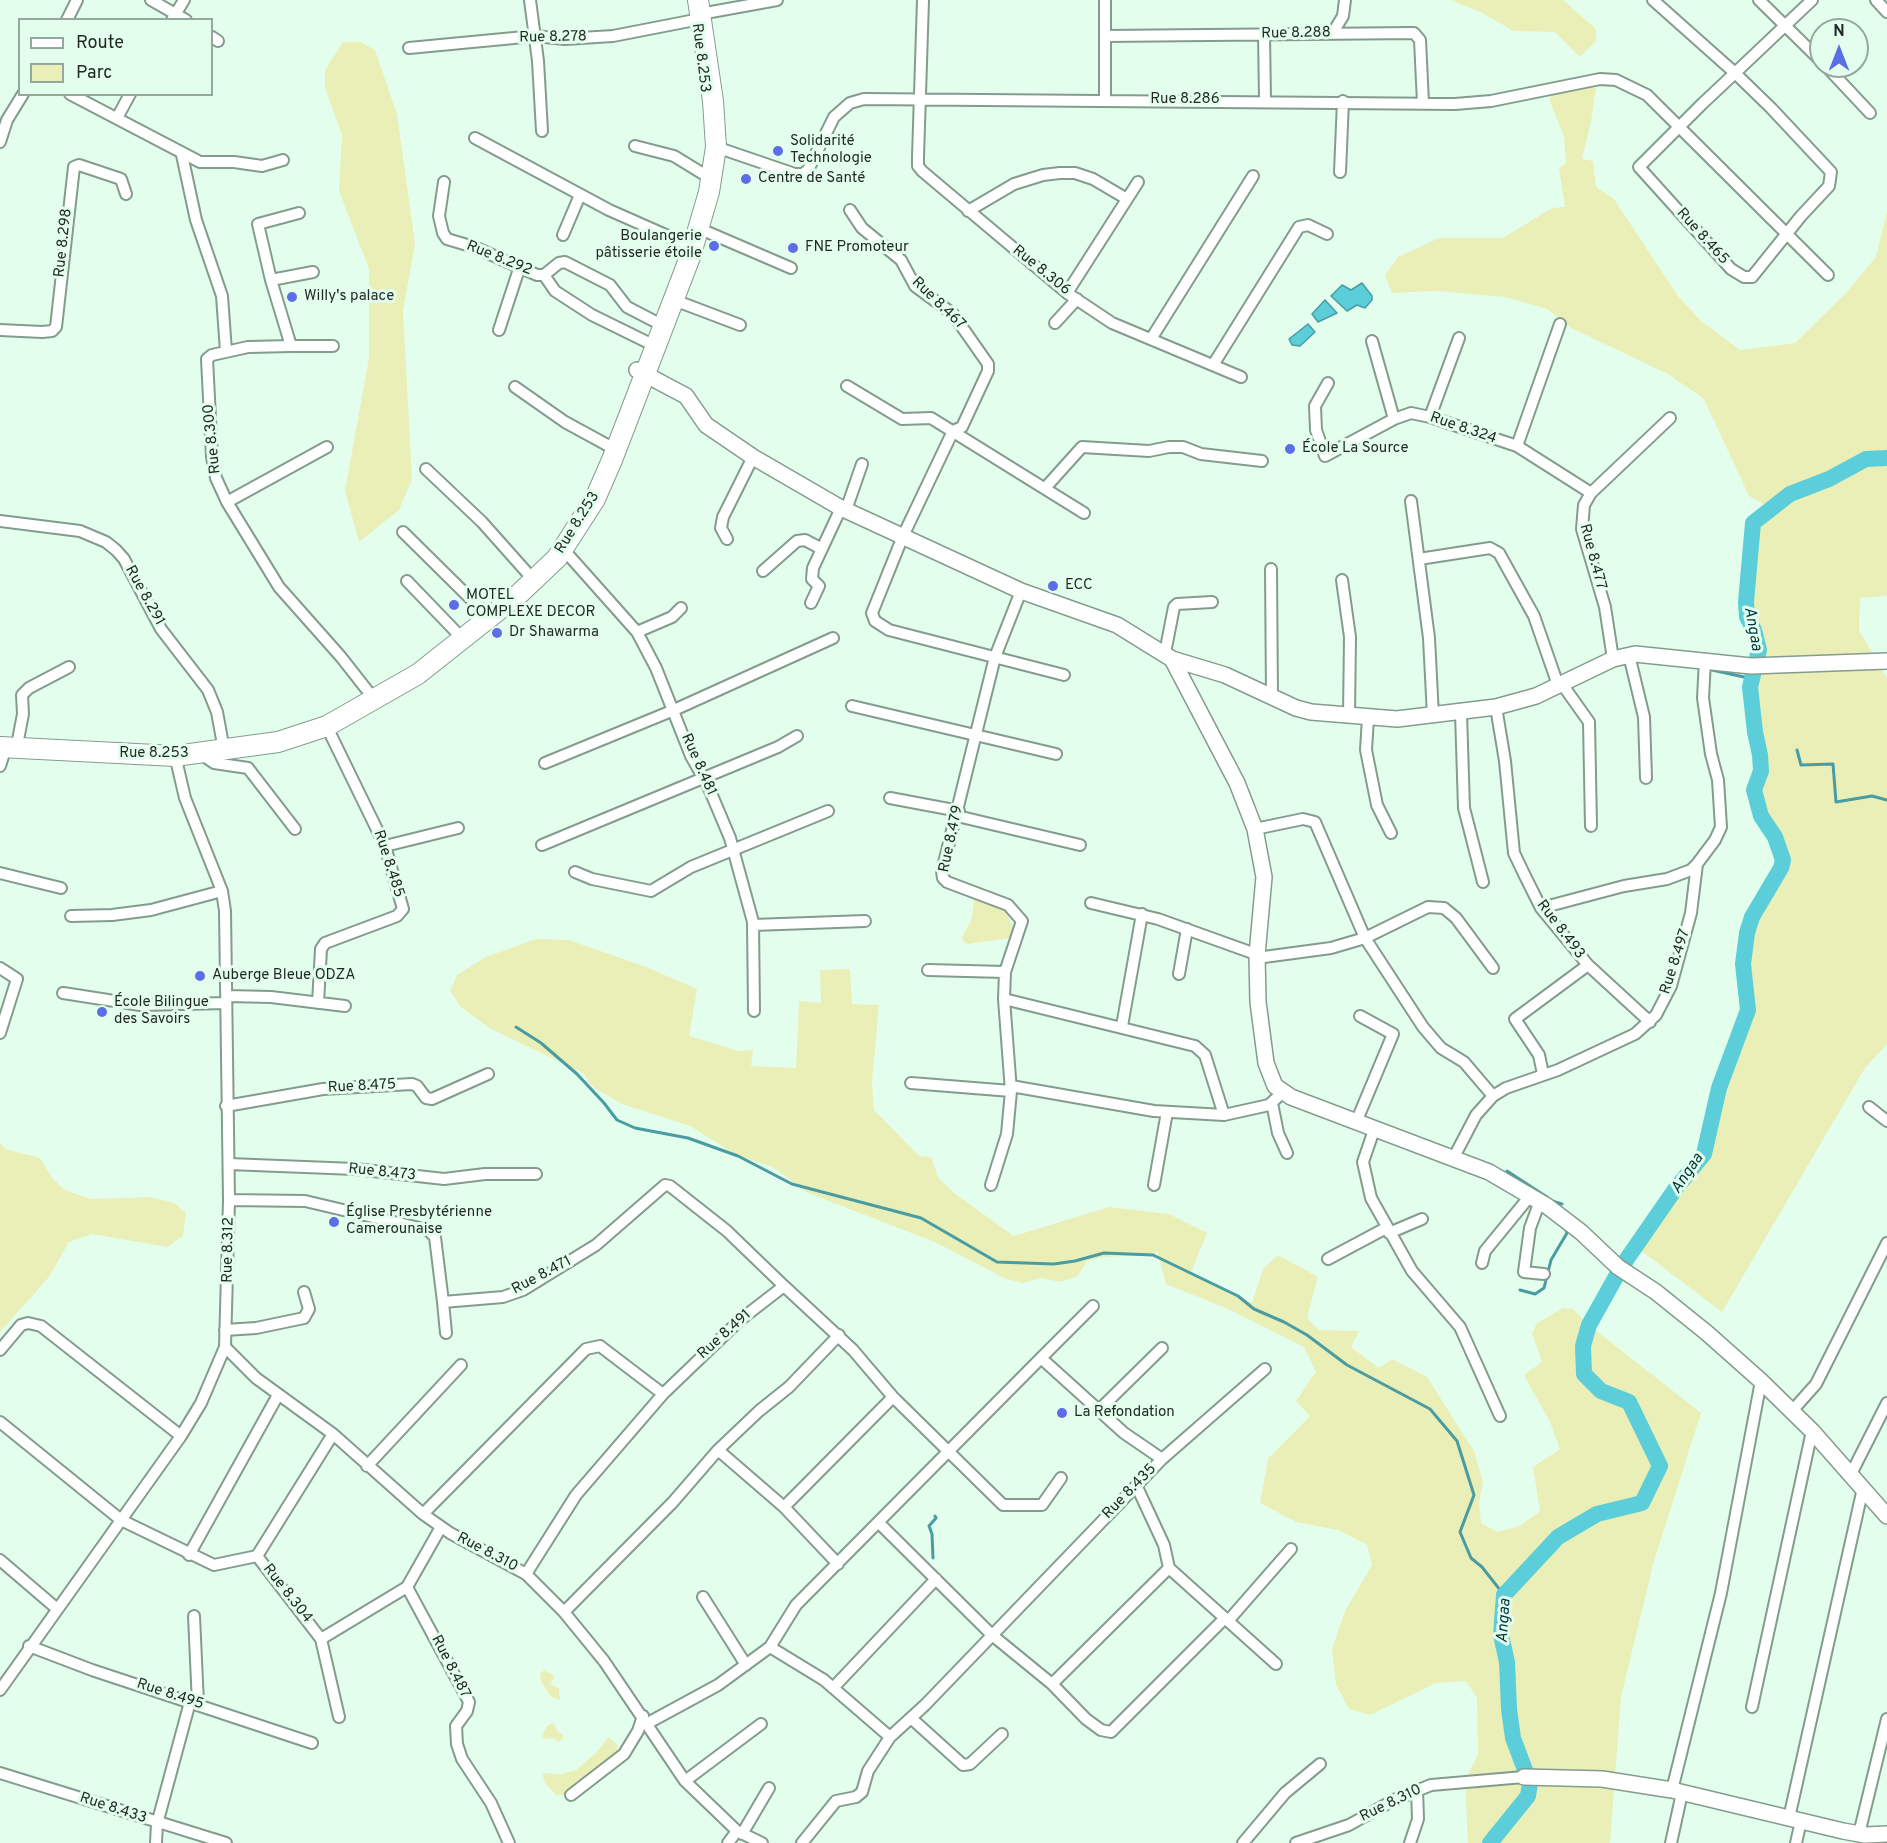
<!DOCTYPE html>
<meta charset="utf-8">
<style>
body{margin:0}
#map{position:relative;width:1887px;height:1843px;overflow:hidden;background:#e4feee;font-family:Overpass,sans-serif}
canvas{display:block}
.legend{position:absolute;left:18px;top:18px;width:195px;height:78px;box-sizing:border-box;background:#e4feee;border:2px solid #95a89c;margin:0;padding:8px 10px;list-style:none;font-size:18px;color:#1f2822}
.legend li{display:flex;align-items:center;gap:12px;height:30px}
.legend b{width:30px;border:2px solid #95a89c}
.north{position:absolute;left:1809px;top:18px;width:60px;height:60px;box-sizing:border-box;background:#e4feee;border:2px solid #95a89c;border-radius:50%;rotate:0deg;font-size:16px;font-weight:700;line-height:24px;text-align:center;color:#1f2822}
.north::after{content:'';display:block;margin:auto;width:21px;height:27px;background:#5b6ee5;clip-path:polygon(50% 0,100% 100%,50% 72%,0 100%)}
</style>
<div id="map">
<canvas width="1887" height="1843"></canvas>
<ul class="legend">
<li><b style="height:8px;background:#fff"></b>Route</li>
<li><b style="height:16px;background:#eaefb8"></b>Parc</li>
</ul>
<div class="north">N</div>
</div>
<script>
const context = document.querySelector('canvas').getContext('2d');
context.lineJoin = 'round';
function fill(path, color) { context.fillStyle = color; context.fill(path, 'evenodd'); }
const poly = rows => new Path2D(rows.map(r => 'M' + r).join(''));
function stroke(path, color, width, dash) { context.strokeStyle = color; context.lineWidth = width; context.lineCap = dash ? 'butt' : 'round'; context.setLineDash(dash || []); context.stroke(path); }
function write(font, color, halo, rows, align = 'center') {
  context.font = font + ' Overpass,sans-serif'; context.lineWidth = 6; context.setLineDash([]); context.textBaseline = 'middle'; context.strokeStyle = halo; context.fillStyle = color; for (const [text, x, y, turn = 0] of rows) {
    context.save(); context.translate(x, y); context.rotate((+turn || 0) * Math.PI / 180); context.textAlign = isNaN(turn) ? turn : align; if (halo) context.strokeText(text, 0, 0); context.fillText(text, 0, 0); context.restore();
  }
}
const green = poly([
 [1451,0,1563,0,1596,29,1596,41,1580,57,1555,32,1514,31,1480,12],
 [343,42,361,42,375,50,397,114,415,244,403,310,412,479,399,510,359,542,345,491,369,358,369,269,339,191,342,135,325,88,325,70],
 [1588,86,1596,88,1591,122,1582,159,1593,161,1596,187,1614,199,1678,296,1701,321,1740,350,1795,343,1847,292,1876,257,1887,212,1887,596,1860,598,1859,630,1887,678,1887,1044,1865,1068,1722,1312,1635,1246,1676,1188,1704,1154,1719,1088,1748,1010,1743,964,1747,933,1752,917,1781,868,1783,860,1775,837,1761,816,1754,790,1761,771,1760,755,1755,732,1750,687,1759,650,1754,630,1747,617,1746,602,1753,523,1771,508,1749,496,1704,399,1668,374,1573,329,1547,309,1505,297,1436,291,1392,293,1385,276,1398,257,1439,238,1503,238,1552,208,1565,207,1559,169,1566,163,1564,137,1549,99,1553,93],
 [975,896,1000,907,1006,912,1014,929,1010,938,967,944,964,942,962,937,971,921],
 [536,939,569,940,646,967,697,989,689,1036,739,1051,753,1050,751,1066,796,1068,799,1001,821,1003,820,970,850,969,852,1004,879,1005,872,1083,874,1110,919,1156,931,1157,939,1179,954,1193,1014,1236,1109,1207,1169,1214,1207,1233,1191,1272,1252,1303,1263,1269,1278,1255,1318,1277,1307,1318,1319,1330,1359,1331,1351,1347,1379,1368,1392,1359,1427,1377,1474,1451,1483,1482,1479,1502,1481,1523,1497,1532,1520,1526,1540,1511,1533,1467,1560,1449,1550,1422,1524,1375,1542,1362,1532,1333,1537,1323,1563,1308,1573,1309,1589,1325,1701,1413,1654,1561,1621,1697,1610,1843,1468,1843,1465,1780,1478,1755,1477,1698,1466,1681,1436,1683,1370,1715,1349,1709,1336,1685,1332,1649,1345,1611,1372,1565,1367,1545,1338,1530,1296,1522,1260,1503,1268,1459,1310,1416,1296,1401,1316,1372,1304,1347,1228,1309,1166,1284,1157,1251,1153,1255,1103,1257,1087,1261,1078,1276,1060,1282,1041,1278,1022,1283,1006,1279,937,1243,806,1192,773,1167,738,1156,690,1126,622,1104,593,1087,583,1073,491,1029,461,1007,450,991,457,975,486,957],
 [0,1142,5,1149,40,1158,52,1178,65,1190,91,1199,150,1197,174,1203,186,1213,183,1236,167,1247,92,1234,69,1242,49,1277,0,1332],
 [544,1670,555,1676,550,1684,559,1688,560,1700,551,1697,541,1682,540,1674],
 [554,1723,557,1731,563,1735,563,1739,558,1742,554,1738,543,1739,542,1735,548,1725],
 [609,1737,617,1745,618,1752,564,1795,556,1795,545,1783,542,1773,561,1774,576,1770,595,1754]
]);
const water = poly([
 [1362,283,1372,296,1372,300,1365,308,1357,305,1347,311,1331,296,1342,285,1351,290,1362,283],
 [1325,300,1337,313,1318,322,1312,314,1325,300],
 [1308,324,1315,332,1300,346,1292,345,1289,339,1308,324]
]);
const stream = poly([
 [1712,670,1753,679],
 [1797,750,1801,765,1833,764,1836,802,1872,796,1887,800],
 [516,1027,541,1043,577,1074,604,1103,617,1120,635,1128,688,1138,738,1156,792,1184,921,1218,997,1262,1054,1264,1075,1261,1104,1253,1153,1255,1238,1296,1254,1309,1284,1322,1307,1335,1347,1365,1430,1409,1457,1441,1474,1495,1460,1532,1471,1558,1482,1567,1504,1595],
 [1507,1171,1547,1197],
 [1552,1201,1562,1204],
 [1520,1290,1535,1294,1544,1288,1551,1260,1567,1233,1565,1228],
 [933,1558,932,1534,929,1526,936,1518,935,1516]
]);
const river = poly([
 [1490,1843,1528,1796,1530,1783,1513,1738,1509,1709,1507,1662,1501,1635,1504,1595,1558,1537,1597,1514,1642,1503,1660,1466,1629,1402,1601,1391,1584,1374,1583,1346,1589,1325,1622,1266,1676,1188,1704,1154,1719,1088,1748,1010,1743,964,1747,933,1752,917,1781,868,1783,860,1775,837,1761,816,1754,790,1761,771,1760,755,1755,732,1750,687,1759,650,1754,630,1747,617,1746,602,1753,523,1790,494,1829,479,1866,459,1887,458]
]);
const street = poly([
 [151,0,186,20],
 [530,0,538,61,542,131],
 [923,0,918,157,918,166,922,171,1067,293,1112,323,1241,377],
 [1653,0,1735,73,1771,108,1831,172,1829,186,1801,216,1752,277,1744,277,1731,269,1639,167,1702,104,1735,73,1812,0],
 [1759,0,1821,61],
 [1876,0,1887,12],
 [700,14,777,0],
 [67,20,77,0],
 [172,20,184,0],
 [1264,34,1265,100],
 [1332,34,1343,16,1345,0],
 [1105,36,1414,33,1420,40,1423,103],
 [212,37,218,41],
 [409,48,535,36,565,39,613,36,695,20],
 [1826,66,1870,113],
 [70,94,200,162,234,162,262,166,283,160],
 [1105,100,1105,0],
 [117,118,130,94],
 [475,138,609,210,686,244],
 [0,142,7,120,23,94],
 [635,146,674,156,705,175],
 [716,147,795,174,803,174,808,170,834,117,850,103,864,99,1455,104,1491,101,1600,79,1616,80,1647,95,1828,275],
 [182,155,196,220,222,296,226,351],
 [1340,172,1343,101],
 [444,182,439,216,443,233,447,239,474,247,537,275,544,275,559,263,565,262,610,285,627,307,656,322],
 [850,210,862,228,901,260,915,286,953,314,988,364,988,371,962,427,953,431,903,536,872,613,875,621,889,630,1064,675],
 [968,211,1014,184,1043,175,1060,173,1075,173,1093,179,1127,199],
 [698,228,791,268],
 [563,235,580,195],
 [313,272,271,280,291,346,248,347,212,355,207,359,212,457,216,478,227,502,279,587,341,657,374,699],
 [544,275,555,291,592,315,649,343],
 [271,280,258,224,299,213],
 [1067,293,1138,182],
 [674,300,740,325],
 [1055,323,1077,299],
 [0,330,42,332,52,331,56,327,74,167,79,165,121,179,126,194],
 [499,330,519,269],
 [1151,339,1253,176],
 [1372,341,1394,419],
 [291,346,333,346],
 [1213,365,1299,227,1308,225,1327,234],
 [1328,383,1315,406,1316,430,1325,456,1394,419,1411,413,1430,417,1517,446,1591,493],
 [847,386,902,419,931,418,1084,513],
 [515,387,565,422,609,446],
 [1430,417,1459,338],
 [1517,446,1560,324],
 [426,469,482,522,530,576],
 [1046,487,1082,447,1149,451,1169,447,1183,447,1201,454,1262,461],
 [1411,501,1429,638,1433,716],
 [227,502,327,447],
 [846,510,862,464],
 [0,521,80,531,106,542,116,550,124,559,161,629,208,690,217,712,224,750],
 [403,532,486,614],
 [727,539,721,528,723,517,753,457],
 [564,550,637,632,656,668,691,756,708,786,730,838,753,922,754,1011],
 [1419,559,1490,548,1499,553,1534,616,1558,685],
 [1271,569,1272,698],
 [763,571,797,541,805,540,822,549],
 [1342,580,1350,637,1349,716],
 [407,581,459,635],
 [811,603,819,586,812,579,813,568,841,508],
 [637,632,672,617,681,608],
 [1165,653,1174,607,1177,604,1212,602],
 [1629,655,1644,717,1646,778],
 [1613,659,1605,607,1582,529,1584,505,1591,493,1670,418],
 [1562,684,1589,722,1591,826],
 [852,706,1056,754],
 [1496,707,1505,761,1514,853,1525,876,1541,908,1588,965,1650,1022],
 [1461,713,1464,808,1483,882],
 [1368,718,1366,750,1377,805,1391,833],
 [18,740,23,714,22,695,29,688,69,667],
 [201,754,214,763,248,768,295,829],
 [545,763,674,710,833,638],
 [0,766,6,747],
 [890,798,959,811],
 [957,816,1080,845],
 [542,845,778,747,797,736],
 [385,846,458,828],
 [575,872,592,879,651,891,691,867,828,811],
 [0,873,61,888],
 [1091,903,1158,919,1264,957,1331,948,1365,938,1315,822,1303,819,1255,829],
 [1541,908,1624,886,1667,879,1691,870,1697,864],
 [71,916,112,915,151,910,222,891],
 [753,925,865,921],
 [0,968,17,979,0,1033],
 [1493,968,1456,918,1444,908,1428,907,1365,938,1423,1027,1441,1048,1464,1062,1493,1096],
 [928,970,1005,972],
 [1179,974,1187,929],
 [63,993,140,1005,226,1003],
 [227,996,271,997,345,1006],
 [1004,999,1195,1046,1205,1055,1224,1115],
 [318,1003,321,949,325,943,397,916,403,909,385,846,325,723],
 [1122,1026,1142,914],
 [1543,1074,1539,1055,1515,1019,1588,965],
 [911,1083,1011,1091],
 [1011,1086,1154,1111,1224,1115,1269,1105,1282,1093],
 [1272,1103,1278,1133,1287,1153],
 [226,1106,323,1089,412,1084,417,1086,426,1098,432,1099,488,1074],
 [1869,1107,1887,1121],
 [1357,1120,1393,1034,1360,1016],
 [1375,1127,1363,1162,1371,1198,1412,1271,1460,1327,1500,1416],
 [1454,1157,1476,1115,1493,1096,1506,1088,1558,1070,1635,1034,1656,1015,1671,986,1691,913,1697,864,1715,840,1721,827,1718,780,1711,754,1703,698,1705,661],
 [229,1164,355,1169,444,1179,485,1174,536,1174],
 [991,1185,1007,1134,1011,1091,1004,999,1005,972,1022,921,1008,905,947,882,943,878,942,871,995,657,1021,591],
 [1154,1185,1167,1112],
 [229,1200,305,1201,428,1230,435,1237,443,1302,503,1297,523,1290,596,1245,665,1185,670,1186,727,1231,784,1286],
 [1540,1201,1530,1228,1524,1272,1544,1274],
 [1389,1233,1422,1219],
 [1328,1259,1386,1228],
 [1482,1263,1485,1251,1530,1196],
 [443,1302,446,1333],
 [225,1330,256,1328,304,1318,309,1309,304,1292],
 [225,1347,256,1378,333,1434,423,1514,450,1533,526,1574,564,1612,604,1661,685,1781,737,1831,762,1843],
 [0,1350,21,1325,28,1323,41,1326,181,1436],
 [1041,1358,1093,1306],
 [1098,1411,1162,1348],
 [1792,1411,1816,1384,1887,1243],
 [0,1422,121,1520,214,1565,257,1556],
 [333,1434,257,1556,321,1639,407,1587,441,1527],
 [718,1450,784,1507,838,1564],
 [1162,1459,1265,1369],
 [367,1466,461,1365],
 [1851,1474,1887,1403],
 [784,1507,893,1397],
 [423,1514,586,1349,600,1346,663,1394],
 [879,1523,992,1635,1052,1684,1169,1568,1164,1545,1137,1487],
 [189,1555,278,1395],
 [0,1560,56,1608],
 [1169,1568,1276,1664],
 [526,1574,576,1495,663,1394,740,1320,784,1286,853,1350,893,1397,1003,1505,1042,1505,1061,1478],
 [407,1587,469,1702,467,1711,456,1726,457,1744,462,1759,491,1803,509,1843],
 [703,1597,746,1665],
 [564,1612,673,1502,718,1450,759,1411,789,1387,839,1335],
 [194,1616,198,1704],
 [1228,1621,1291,1549],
 [321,1639,339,1717],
 [29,1646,92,1670,312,1743],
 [1052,1684,1086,1719,1101,1730,1111,1732,1225,1618],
 [833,1688,936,1579],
 [0,1690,181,1436,201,1403,225,1347,229,1200,225,911,222,891,185,798,174,751],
 [1752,1707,1812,1431],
 [911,1718,963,1765,970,1764,1002,1734],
 [648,1723,718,1685,770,1647,824,1680,890,1737,925,1705,1162,1459,1124,1433,1041,1358,796,1605,770,1647],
 [0,1773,226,1843],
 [685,1781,761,1724],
 [1672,1790,1721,1593,1761,1381],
 [571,1795,624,1754,638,1731,643,1716],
 [1789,1818,1863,1488],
 [742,1834,769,1788],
 [1859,1834,1887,1719],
 [156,1843,157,1824,190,1702],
 [728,1843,737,1831],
 [802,1843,836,1801,856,1797,862,1792,868,1771,890,1737],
 [1243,1843,1285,1793,1320,1764],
 [1296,1843,1349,1825,1394,1800,1431,1785,1524,1777],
 [1410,1843,1418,1819,1417,1790],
 [1671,1843,1682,1793],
 [1796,1843,1801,1821]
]);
const secondary = poly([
 [637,370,686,396,706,425,753,457,841,508,1021,591,1117,625,1172,659,1237,783,1255,829,1264,877,1257,955,1258,1002,1266,1063,1275,1086,1291,1097,1489,1172,1547,1206,1581,1232,1618,1267,1656,1292,1707,1333,1761,1381,1812,1431,1887,1516],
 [1172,659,1225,675,1296,708,1311,712,1397,719,1496,707,1536,696,1613,659,1635,654,1751,666,1887,661],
 [1524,1777,1602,1779,1672,1790,1843,1831,1865,1835,1887,1834]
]);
const highway = poly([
 [0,747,175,756,278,742,327,726,418,674,519,594,557,558,595,499,612,460,690,257,709,192,716,147,713,101,698,0]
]);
const markers = [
 [778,151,6,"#5b6ee5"],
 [746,179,6,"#5b6ee5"],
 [714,246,6,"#5b6ee5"],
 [793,248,6,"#5b6ee5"],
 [292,297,6,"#5b6ee5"],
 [1290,449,6,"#5b6ee5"],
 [1053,586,6,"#5b6ee5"],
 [454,605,6,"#5b6ee5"],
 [497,633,6,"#5b6ee5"],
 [200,976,6,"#5b6ee5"],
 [102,1012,6,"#5b6ee5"],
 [334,1222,6,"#5b6ee5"],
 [1062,1413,6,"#5b6ee5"]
];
const streetNames = [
 ["Rue 8.288",1296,34,-1],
 ["Rue 8.278",553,38,-1],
 ["Rue 8.253",700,58,83],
 ["Rue 8.286",1185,100],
 ["Rue 8.465",1702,237,48],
 ["Rue 8.298",64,243,-84],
 ["Rue 8.292",499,259,22],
 ["Rue 8.306",1041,271,39],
 ["Rue 8.467",938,304,44],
 ["Rue 8.324",1463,429,19],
 ["Rue 8.300",213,439,-96],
 ["Rue 8.253",578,523,-58],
 ["Rue 8.477",1592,557,75],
 ["Rue 8.291",144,596,61],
 ["Rue 8.253",154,754],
 ["Rue 8.481",698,765,66],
 ["Rue 8.479",952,839,-78],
 ["Rue 8.485",388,864,72],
 ["Rue 8.493",1560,930,53],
 ["Rue 8.497",1676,962,-72],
 ["Rue 8.475",362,1087,-3],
 ["Rue 8.473",382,1173,6],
 ["Rue 8.312",229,1250,-89],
 ["Rue 8.471",542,1276,-28],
 ["Rue 8.491",725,1335,-42],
 ["Rue 8.435",1130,1492,-46],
 ["Rue 8.310",487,1553,28],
 ["Rue 8.304",287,1594,52],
 ["Rue 8.487",450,1667,63],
 ["Rue 8.495",170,1695,18],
 ["Rue 8.310",1391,1804,-26],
 ["Rue 8.433",113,1809,18]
];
const poiNames = [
 ["Solidarité",790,142],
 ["Technologie",790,159],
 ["Centre de Santé",758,179],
 ["Boulangerie",702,237,"right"],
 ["pâtisserie étoile",702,254,"right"],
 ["FNE Promoteur",805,248],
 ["Willy's palace",304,297],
 ["École La Source",1302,449],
 ["ECC",1065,586],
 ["MOTEL",466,596],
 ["COMPLEXE DECOR",466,613],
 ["Dr Shawarma",509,633],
 ["Auberge Bleue ODZA",212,976],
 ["École Bilingue",114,1003],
 ["des Savoirs",114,1020],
 ["Église Presbytérienne",346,1213],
 ["Camerounaise",346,1230],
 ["La Refondation",1074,1413]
];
const waterNames = [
 ["Angaa",1752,629,80],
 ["Angaa",1688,1174,-56],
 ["Angaa",1505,1621,-86]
];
fill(green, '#eaefb8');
fill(water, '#5bced9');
stroke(water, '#499ca2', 1.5);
stroke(stream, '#499ca2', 3);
stroke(river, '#5bced9', 16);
stroke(street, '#849c8d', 14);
stroke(secondary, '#849c8d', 18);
stroke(highway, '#849c8d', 22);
stroke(street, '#fff', 10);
stroke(secondary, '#fff', 15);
stroke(highway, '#fff', 20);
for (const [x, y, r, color] of markers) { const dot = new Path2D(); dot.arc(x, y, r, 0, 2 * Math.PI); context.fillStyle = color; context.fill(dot); stroke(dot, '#e4feee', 2); }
write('15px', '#1f2822', '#e4feee', streetNames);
write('15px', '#1f2822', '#e4feee', poiNames, 'left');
write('italic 16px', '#00383d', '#e4feee', waterNames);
</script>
